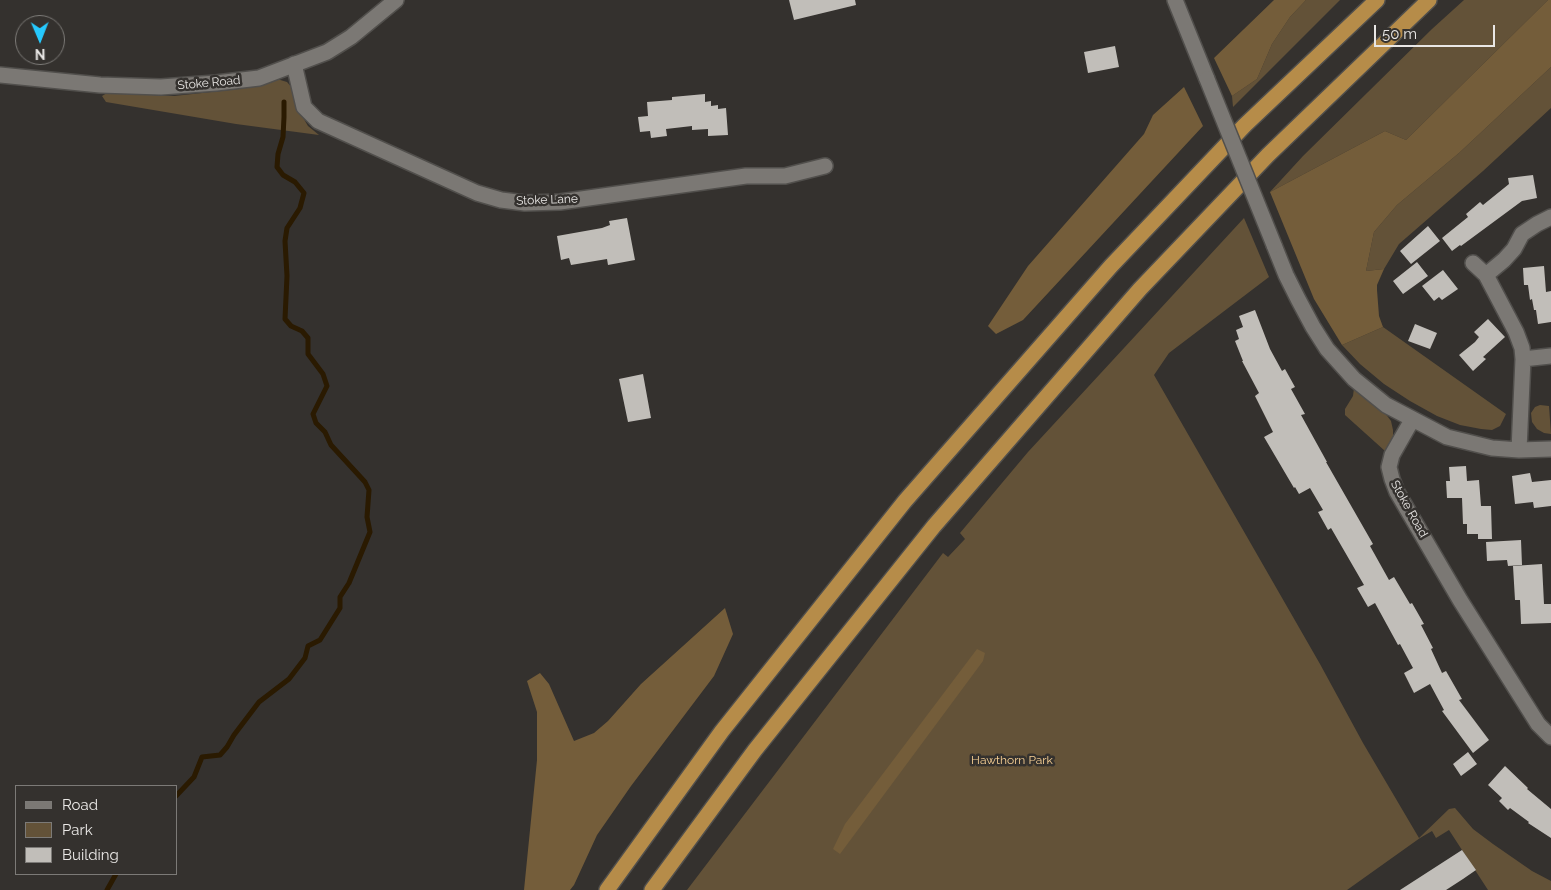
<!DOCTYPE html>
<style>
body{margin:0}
#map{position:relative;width:1551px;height:890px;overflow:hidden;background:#34312e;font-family:Raleway,sans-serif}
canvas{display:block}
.legend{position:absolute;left:15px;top:785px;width:162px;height:90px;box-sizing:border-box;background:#34312e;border:1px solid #7c7a77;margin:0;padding:6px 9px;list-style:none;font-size:15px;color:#e9e7e5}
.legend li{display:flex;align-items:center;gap:10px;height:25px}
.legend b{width:25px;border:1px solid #7c7a77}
.north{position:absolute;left:15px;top:15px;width:50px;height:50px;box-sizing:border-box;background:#34312e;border:1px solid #7c7a77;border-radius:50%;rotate:179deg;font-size:14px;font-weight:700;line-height:20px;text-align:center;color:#e9e7e5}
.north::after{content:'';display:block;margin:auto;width:18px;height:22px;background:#26c9fe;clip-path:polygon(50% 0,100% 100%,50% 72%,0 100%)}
.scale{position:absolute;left:1374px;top:25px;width:121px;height:22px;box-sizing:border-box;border:2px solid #e9e7e5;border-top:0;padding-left:6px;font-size:15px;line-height:18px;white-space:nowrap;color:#e9e7e5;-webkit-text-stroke:4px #34312e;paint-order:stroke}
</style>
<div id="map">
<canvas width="1551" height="890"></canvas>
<ul class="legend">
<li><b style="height:6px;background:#7b7874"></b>Road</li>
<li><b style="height:14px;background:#635238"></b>Park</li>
<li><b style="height:14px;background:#c1beb9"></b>Building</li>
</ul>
<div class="north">N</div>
<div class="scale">50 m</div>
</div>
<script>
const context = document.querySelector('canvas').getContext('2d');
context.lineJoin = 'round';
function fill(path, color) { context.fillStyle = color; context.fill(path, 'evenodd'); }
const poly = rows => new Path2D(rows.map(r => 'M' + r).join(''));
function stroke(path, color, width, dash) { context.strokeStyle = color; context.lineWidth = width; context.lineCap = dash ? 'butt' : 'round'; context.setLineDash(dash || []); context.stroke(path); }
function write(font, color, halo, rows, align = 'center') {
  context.font = font + ' Raleway,sans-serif'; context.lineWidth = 5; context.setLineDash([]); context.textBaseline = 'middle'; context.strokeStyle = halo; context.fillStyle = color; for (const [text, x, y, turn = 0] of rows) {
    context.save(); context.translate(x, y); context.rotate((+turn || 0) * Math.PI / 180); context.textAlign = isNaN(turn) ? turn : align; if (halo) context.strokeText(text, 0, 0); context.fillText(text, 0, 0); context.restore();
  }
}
const green = poly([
 [1306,0,1340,0,1233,107,1232,96,1257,79,1272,44,1290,17],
 [1464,0,1548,0,1406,140,1385,131,1270,192,1303,156,1432,29],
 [1551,67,1551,108,1483,171,1399,244,1384,269,1366,271,1374,232,1397,205,1459,153],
 [277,79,287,82,294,90,298,109,308,126,319,135,236,124,106,102,102,96,107,93,174,96,239,89],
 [1244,218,1269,277,1169,353,1154,375,1320,664,1363,743,1419,838,1449,809,1455,808,1473,829,1493,844,1532,871,1551,881,1551,890,1488,890,1449,830,1436,838,1432,831,1420,838,1347,890,687,890,943,553,948,557,965,539,960,533,1028,452],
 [1383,327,1506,414,1500,426,1492,430,1481,429,1460,425,1437,416,1410,401,1384,384,1360,364,1342,345],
 [1354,388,1385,413,1391,421,1393,430,1393,436,1385,451,1345,415,1345,409,1353,396],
 [1540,405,1549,406,1551,434,1544,433,1537,429,1532,422,1531,413,1535,407]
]);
const forest = poly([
 [1274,0,1306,0,1290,17,1272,44,1257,79,1232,96,1214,58],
 [1548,0,1551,0,1551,67,1459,153,1397,205,1374,232,1366,271,1384,269,1377,285,1377,290,1379,316,1383,327,1342,345,1314,299,1270,192,1385,131,1406,140],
 [1184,87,1203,126,1023,320,996,334,988,326,1028,266,1144,134,1153,115],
 [725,608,733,634,714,676,631,786,597,835,574,885,570,890,524,890,537,760,537,712,527,681,540,673,549,684,574,741,594,733,608,721,641,684],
 [977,649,985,653,983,661,840,854,833,849,845,824]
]);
const stream = poly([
 [176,796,194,777,202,757,220,755,227,747,234,735,259,702,289,679,305,658,308,646,320,640,340,608,340,597,349,583,370,532,367,517,369,490,365,482,331,445,325,432,316,423,313,414,327,386,323,374,308,354,308,338,302,331,291,326,285,319,287,276,285,241,287,228,300,208,304,193,295,182,283,175,277,167,278,154,283,137,284,117,284,102],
 [107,890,116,874]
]);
const building = poly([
 [789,0,855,0,856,5,794,20],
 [1115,46,1119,67,1088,73,1084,52],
 [705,94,705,102,711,101,711,106,718,105,718,109,726,108,728,135,708,136,708,129,692,130,692,126,666,129,667,136,651,138,650,131,640,132,638,117,648,116,647,102,672,100,672,97],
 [1533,175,1537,198,1522,201,1461,246,1460,245,1452,251,1442,238,1468,217,1466,214,1480,202,1483,205,1509,184,1508,178],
 [627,218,635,260,608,265,607,259,571,265,569,258,561,260,557,236,602,228,610,225,609,221],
 [1428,226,1440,241,1411,264,1400,251],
 [1417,262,1428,276,1403,294,1393,281],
 [1544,266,1546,292,1551,291,1551,322,1538,324,1536,310,1534,310,1532,299,1530,300,1528,285,1524,285,1523,268],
 [1443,270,1458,289,1442,300,1439,297,1434,301,1422,286],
 [1255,310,1270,349,1282,371,1285,369,1295,387,1291,389,1305,414,1301,415,1327,462,1326,462,1373,544,1370,546,1389,580,1394,577,1410,604,1412,603,1424,624,1421,625,1433,648,1431,649,1442,673,1446,671,1462,699,1459,700,1489,740,1473,753,1442,711,1444,710,1430,684,1414,693,1404,673,1413,668,1400,644,1398,645,1375,603,1368,607,1357,588,1364,585,1331,528,1328,530,1318,512,1323,510,1310,488,1299,494,1295,487,1294,488,1264,437,1273,432,1255,396,1259,393,1242,361,1243,361,1235,341,1239,339,1236,330,1243,327,1239,316],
 [1488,319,1505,337,1483,357,1486,359,1473,371,1459,355,1475,342,1479,337,1474,332],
 [1415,324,1437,333,1430,349,1408,341],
 [643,374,651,418,628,422,619,379],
 [1466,466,1467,481,1479,480,1481,506,1491,506,1492,539,1478,539,1478,534,1467,534,1467,524,1463,524,1462,498,1447,498,1446,481,1450,481,1449,467],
 [1530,473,1532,482,1551,480,1551,506,1534,508,1533,502,1515,504,1512,476],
 [1521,540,1522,565,1508,566,1507,560,1487,561,1486,542],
 [1542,564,1544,604,1551,604,1551,623,1521,624,1520,600,1515,600,1513,566],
 [1468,752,1477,764,1461,776,1453,764],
 [1505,766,1528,788,1527,789,1551,809,1551,838,1528,823,1529,822,1510,808,1508,810,1499,801,1502,798,1488,785],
 [1462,850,1476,870,1463,879,1446,890,1400,890]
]);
const minor = poly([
 [1175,0,1207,79],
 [294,64,304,107,318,121,477,193,501,200,525,203,560,202,746,176,785,176,825,166],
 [0,75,100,85,161,87,216,83,259,78,327,52,351,37,396,0],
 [1274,245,1286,275,1298,299,1313,327,1327,349,1354,379,1386,405,1447,437,1492,448,1519,450,1551,449],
 [1473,263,1486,275,1516,332,1522,348,1523,359,1519,450],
 [1486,275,1504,260,1514,249,1522,234,1537,224,1551,217],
 [1523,359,1551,356],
 [1412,420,1392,455,1389,467,1392,479,1397,492,1460,600,1538,724,1551,737]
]);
const motorway = poly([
 [607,890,722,731,905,501,1111,266,1245,125,1377,0],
 [652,890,755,750,934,526,1140,289,1268,155,1429,0]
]);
const minorBridge = poly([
 [1207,79,1274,245]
]);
const streetNames = [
 ["Stoke Road",209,83,-5],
 ["Stoke Lane",547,200,-2],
 ["Stoke Road",1409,509,61]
];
const parkNames = [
 ["Hawthorn Park",1012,760]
];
fill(green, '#635238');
fill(forest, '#745d3a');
stroke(stream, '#2a1a01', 5);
fill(building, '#c1beb9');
stroke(minor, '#514f4c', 18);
stroke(motorway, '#514f4c', 18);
stroke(minor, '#7b7874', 15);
stroke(motorway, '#b68c49', 15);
stroke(minorBridge, '#514f4c', 18, []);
stroke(minorBridge, '#7b7874', 15);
write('12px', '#e9e7e5', '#34312e', streetNames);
write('12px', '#f9d195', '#34312e', parkNames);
</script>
